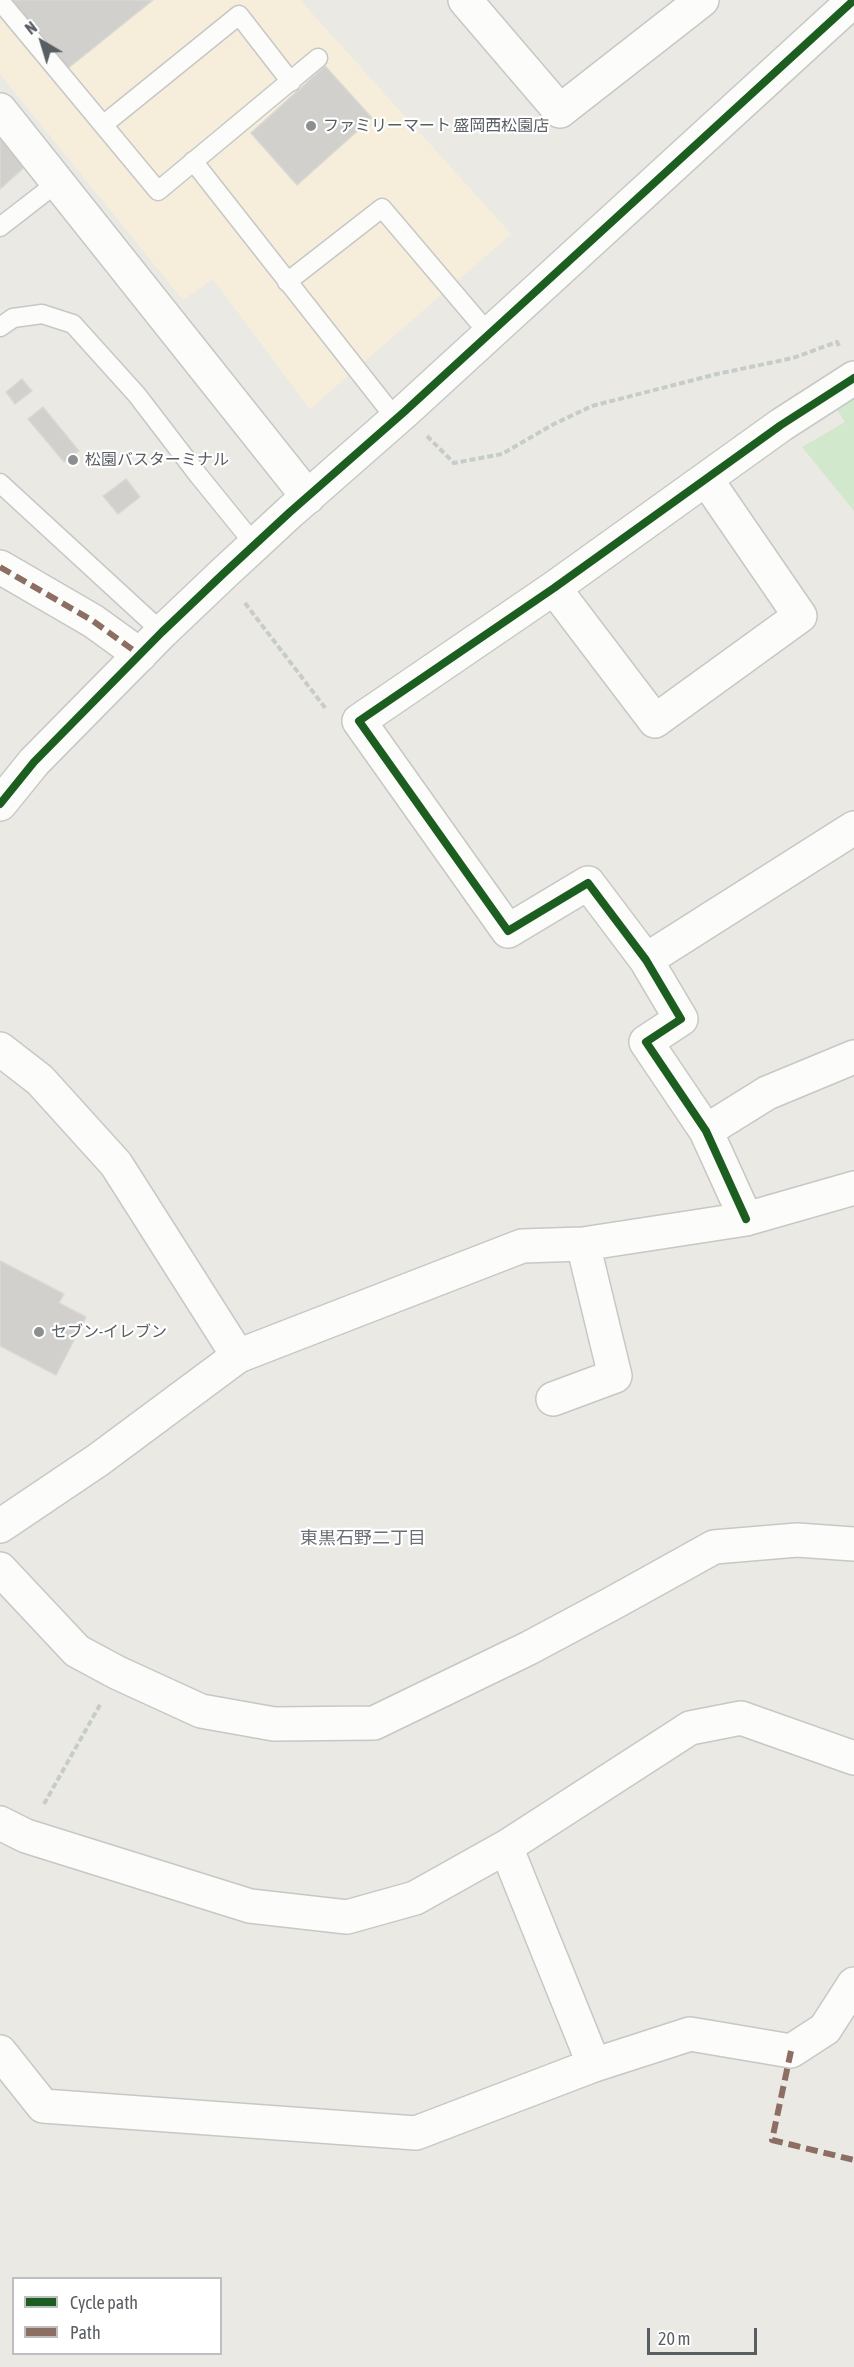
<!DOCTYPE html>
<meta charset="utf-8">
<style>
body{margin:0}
#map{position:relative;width:854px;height:2367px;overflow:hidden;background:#ebe9e4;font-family:"Asap Condensed",sans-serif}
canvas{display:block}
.legend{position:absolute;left:12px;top:2277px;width:210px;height:78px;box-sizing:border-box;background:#fff;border:2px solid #bdbfc1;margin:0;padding:8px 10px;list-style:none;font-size:18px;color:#595e63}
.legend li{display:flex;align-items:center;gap:12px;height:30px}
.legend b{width:30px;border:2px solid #bdbfc1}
.north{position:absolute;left:12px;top:12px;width:60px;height:60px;-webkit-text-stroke:4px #fff;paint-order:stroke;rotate:322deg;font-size:16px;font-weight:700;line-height:24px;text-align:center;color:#595e63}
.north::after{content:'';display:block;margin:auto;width:21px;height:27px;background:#595e63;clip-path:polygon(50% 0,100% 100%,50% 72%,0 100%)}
.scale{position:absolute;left:647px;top:2328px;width:110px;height:27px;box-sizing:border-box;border:3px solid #595e63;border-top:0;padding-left:8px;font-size:18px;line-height:21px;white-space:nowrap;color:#595e63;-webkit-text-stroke:4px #fff;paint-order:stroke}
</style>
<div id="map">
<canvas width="854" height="2367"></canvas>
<ul class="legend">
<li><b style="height:8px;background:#1b5e20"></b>Cycle path</li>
<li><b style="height:8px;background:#8d6e63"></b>Path</li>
</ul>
<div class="north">N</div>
<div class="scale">20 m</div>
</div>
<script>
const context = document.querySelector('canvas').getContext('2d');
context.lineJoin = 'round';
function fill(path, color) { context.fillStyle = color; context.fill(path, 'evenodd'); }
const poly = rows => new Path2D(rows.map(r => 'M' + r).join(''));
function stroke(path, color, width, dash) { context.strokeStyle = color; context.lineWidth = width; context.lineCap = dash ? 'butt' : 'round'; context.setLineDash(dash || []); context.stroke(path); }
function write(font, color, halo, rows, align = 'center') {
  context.font = font + ' "Asap Condensed","Noto Sans JP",sans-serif'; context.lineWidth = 4.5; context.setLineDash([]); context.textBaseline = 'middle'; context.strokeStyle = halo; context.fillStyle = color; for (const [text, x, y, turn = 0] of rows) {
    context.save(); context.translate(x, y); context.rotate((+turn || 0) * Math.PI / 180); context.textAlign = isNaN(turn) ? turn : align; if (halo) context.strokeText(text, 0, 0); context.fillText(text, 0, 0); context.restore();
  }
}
const commercial = poly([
 [0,0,300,0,511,234,310,409,213,279,183,300,0,74]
]);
const green = poly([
 [854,397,854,511,802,447,845,422,836,408]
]);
const building = poly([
 [12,0,153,0,67,69,12,0],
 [325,66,372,118,297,185,251,133,325,66],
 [0,136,26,166,0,189,0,136],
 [22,379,32,391,15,404,6,392,22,379],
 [43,407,79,451,64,462,28,419,43,407],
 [126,479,140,497,118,514,103,496,126,479],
 [0,1261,64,1294,59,1303,86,1317,56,1375,0,1346,0,1261]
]);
const path = poly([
 [427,436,454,463,502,454,554,424,592,406,717,374,793,358,837,342,840,348],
 [245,603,326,709],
 [44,1804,101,1703]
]);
const lane = poly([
 [0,1,158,191,318,58],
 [103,125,239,15,291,82],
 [193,161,396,419],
 [0,227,58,182],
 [287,282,382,208,489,334],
 [0,327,13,318,42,314,73,324,137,395,199,476,255,545],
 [0,483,162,632]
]);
const street = poly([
 [465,0,560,111,702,0],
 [0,110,308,497],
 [0,567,93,621,140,655],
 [554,588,655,721,800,616,706,479],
 [646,960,854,828],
 [706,1131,767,1093,854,1057],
 [746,1219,706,1131,646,1042,681,1019,646,960,588,883,508,931,359,721,554,588,781,425,854,378],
 [238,1356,522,1246,583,1244,746,1219,854,1188],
 [553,1399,615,1376,583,1244],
 [0,1569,77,1651,118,1673,201,1711,274,1724,374,1723,529,1648,613,1603,714,1547,797,1540,854,1544],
 [0,1823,26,1836,250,1906,347,1917,415,1898,506,1847,690,1728,741,1718,854,1758],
 [506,1847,594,2065],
 [0,2052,43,2106,416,2133,594,2065,690,2034,791,2051,825,2029,854,1984]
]);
const secondary = poly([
 [0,804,34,762,162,632,223,574,290,512,404,412,854,0],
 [0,1049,40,1080,116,1164,238,1356,98,1460,0,1526]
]);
const quiet = poly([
 [0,567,93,621,140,655],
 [791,2051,772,2140,854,2160]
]);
const cycleway = poly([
 [0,804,34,762,162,632,223,574,290,512,404,412,854,0],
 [746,1219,706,1131,646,1042,681,1019,646,960,588,883,508,931,359,721,554,588,781,425,854,378]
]);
const markers = [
 [311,126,6,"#8c8f90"],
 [73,460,6,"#8c8f90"],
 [39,1332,6,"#8c8f90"]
];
const poiNames = [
 ["ファミリーマート 盛岡西松園店",323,126],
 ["松園バスターミナル",85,460],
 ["セブン-イレブン",51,1332]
];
const neighbourhoodNames = [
 ["東黒石野二丁目",363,1538]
];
fill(commercial, '#f6eedb');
fill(green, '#d2e8cd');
fill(building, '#d1d0cd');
stroke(building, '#dad8d3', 1.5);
stroke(lane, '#c7c7c6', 21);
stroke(street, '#c7c7c6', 36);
stroke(secondary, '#c8c8c8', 36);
stroke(path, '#c6ccc9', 4, [6, 3]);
stroke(lane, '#fcfcfb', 18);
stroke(street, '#fcfcfb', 33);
stroke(secondary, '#fcfcfb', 33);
stroke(quiet, '#8d6e63', 6, [12, 6]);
stroke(cycleway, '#1b5e20', 8);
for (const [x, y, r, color] of markers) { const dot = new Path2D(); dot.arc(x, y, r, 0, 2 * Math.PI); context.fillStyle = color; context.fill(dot); stroke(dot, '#fff', 2); }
write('16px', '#595e63', '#fff', poiNames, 'left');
write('18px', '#6a7075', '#fff', neighbourhoodNames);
</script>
